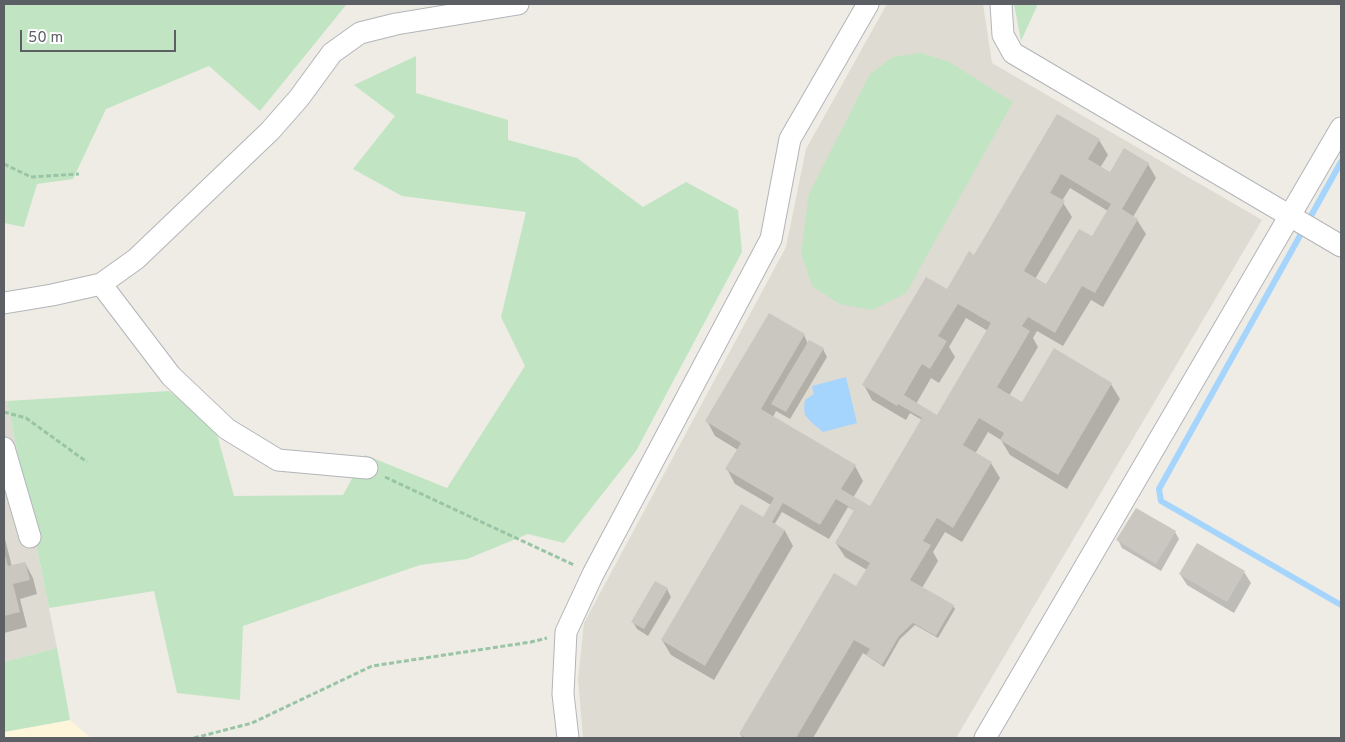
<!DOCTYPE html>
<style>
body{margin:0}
#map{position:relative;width:1345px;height:742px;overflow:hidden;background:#eeece4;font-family:Overpass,sans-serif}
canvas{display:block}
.frame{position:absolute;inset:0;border:5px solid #5c6064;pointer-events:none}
.scale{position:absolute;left:20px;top:30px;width:156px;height:22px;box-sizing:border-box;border:2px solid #5c6064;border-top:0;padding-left:6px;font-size:15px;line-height:18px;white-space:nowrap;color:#5c6064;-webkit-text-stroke:4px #fff;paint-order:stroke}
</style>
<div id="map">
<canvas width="1345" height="742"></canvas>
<div class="frame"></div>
<div class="scale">50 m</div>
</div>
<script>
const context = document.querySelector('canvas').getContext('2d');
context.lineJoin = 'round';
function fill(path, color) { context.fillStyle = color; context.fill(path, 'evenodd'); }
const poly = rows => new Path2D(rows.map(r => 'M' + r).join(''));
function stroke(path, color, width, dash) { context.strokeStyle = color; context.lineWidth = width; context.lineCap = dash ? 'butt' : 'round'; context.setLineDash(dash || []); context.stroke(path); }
const commercial = poly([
 [70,720,91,738,4,738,4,732]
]);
const education = poly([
 [887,4,983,4,992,63,1262,220,956,738,583,738,578,679,584,623,786,247,806,149],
 [4,400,7,401,57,648,4,662]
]);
const green = poly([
 [4,4,345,4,346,5,260,111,209,66,106,109,73,179,37,184,24,227,4,223],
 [1014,4,1038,4,1021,41],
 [921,53,949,62,1013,102,906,293,872,310,840,304,812,286,801,253,809,194,870,74,893,57],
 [416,56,416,93,508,120,508,140,577,158,643,207,686,182,738,210,742,252,636,451,564,543,528,534,467,559,420,565,243,626,240,700,177,693,154,591,49,608,7,401,169,391,215,427,234,496,343,495,365,455,447,488,525,366,501,317,526,212,402,196,353,169,395,116,354,85],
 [57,648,70,720,4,732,4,662]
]);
const water = poly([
 [846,377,857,423,823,432,811,422,805,415,804,408,805,400,814,394,812,386]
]);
const shadow = poly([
 [1058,115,1099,140,1108,155,1100,168,1110,174,1148,164,1156,178,1133,217,1137,220,1146,234,1103,307,1091,300,1063,346,1037,331,1033,338,1038,347,1009,396,1022,404,1054,350,1111,384,1120,399,1067,489,1010,455,1001,440,988,432,975,454,991,463,1000,478,962,542,945,532,933,552,938,561,922,588,953,606,955,609,938,638,915,625,900,639,884,667,863,653,813,738,743,738,740,734,856,588,867,570,845,557,836,543,855,511,848,507,829,539,782,512,774,525,785,531,793,546,714,680,671,655,662,640,763,519,771,505,735,484,727,469,738,450,715,436,707,421,804,335,808,344,823,349,827,357,790,419,776,411,773,417,855,466,863,481,853,498,870,508,922,420,910,413,906,420,872,400,864,385,947,291,974,256],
 [1070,188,1108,211,1093,238,1047,286,1035,279,1072,217,1062,201],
 [966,318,988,331,937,416,916,404,931,378,939,383,955,357,949,347],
 [1175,532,1179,539,1161,571,1122,548,1118,540],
 [4,535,12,567,25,563,33,578,37,594,20,599,27,627,4,633],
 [1244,572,1251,583,1234,613,1187,585,1180,574],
 [667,589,671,597,648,636,637,629,633,622]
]);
const stream = poly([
 [1341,162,1159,489,1161,501,1341,605]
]);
const building = poly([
 [1057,114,1100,139,1088,159,1110,172,1124,148,1149,163,1122,209,1138,219,1095,293,1082,286,1055,333,1028,317,1022,326,1030,331,997,387,1022,402,1054,348,1112,383,1058,475,1000,440,1004,433,979,418,963,445,992,462,953,528,937,518,923,541,931,545,910,580,954,605,936,636,913,623,899,636,882,665,866,655,870,649,854,640,796,738,746,738,739,734,834,573,856,586,870,563,835,543,854,510,836,499,820,525,783,503,772,522,785,530,705,666,661,640,741,504,763,517,774,498,725,469,741,443,705,421,769,313,805,334,761,409,856,465,841,489,870,506,922,418,898,404,897,406,862,385,926,277,947,289,969,251,974,255],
 [1061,174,1111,204,1092,236,1079,229,1046,284,1024,271,1065,201,1050,193],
 [958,304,991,323,937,415,904,395,922,364,930,369,947,341,938,336],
 [809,340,824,348,786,412,771,404],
 [1136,508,1176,531,1156,564,1116,540],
 [1197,543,1245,571,1227,602,1179,574],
 [4,552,8,566,25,562,30,580,13,584,20,612,4,616],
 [655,581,668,588,644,629,631,622]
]);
const path = poly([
 [4,164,31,177,79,174],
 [4,412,26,418,87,462],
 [385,477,574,565],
 [194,738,252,723,372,666,531,642,547,638]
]);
const minor = poly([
 [1001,4,1003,35,1013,53,1341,246],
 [101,284,171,376,227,429,278,460,367,468],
 [4,303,52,295,101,284,136,259,270,131,299,98,332,53,360,33,396,24,518,4],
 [4,448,30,537],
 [568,738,563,694,566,632,593,574,771,239,790,139,868,4],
 [985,738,1341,128]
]);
fill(commercial, '#fdf6da');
fill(education, '#dedbd2');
fill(green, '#c1e5c2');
fill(water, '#a5d5fd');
fill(shadow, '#0003');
stroke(stream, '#a5d5fd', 6);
fill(building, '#cac7c1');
stroke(minor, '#b2b5b9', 23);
stroke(path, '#99c4a6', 3, [5, 2.5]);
stroke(minor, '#fff', 21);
</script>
